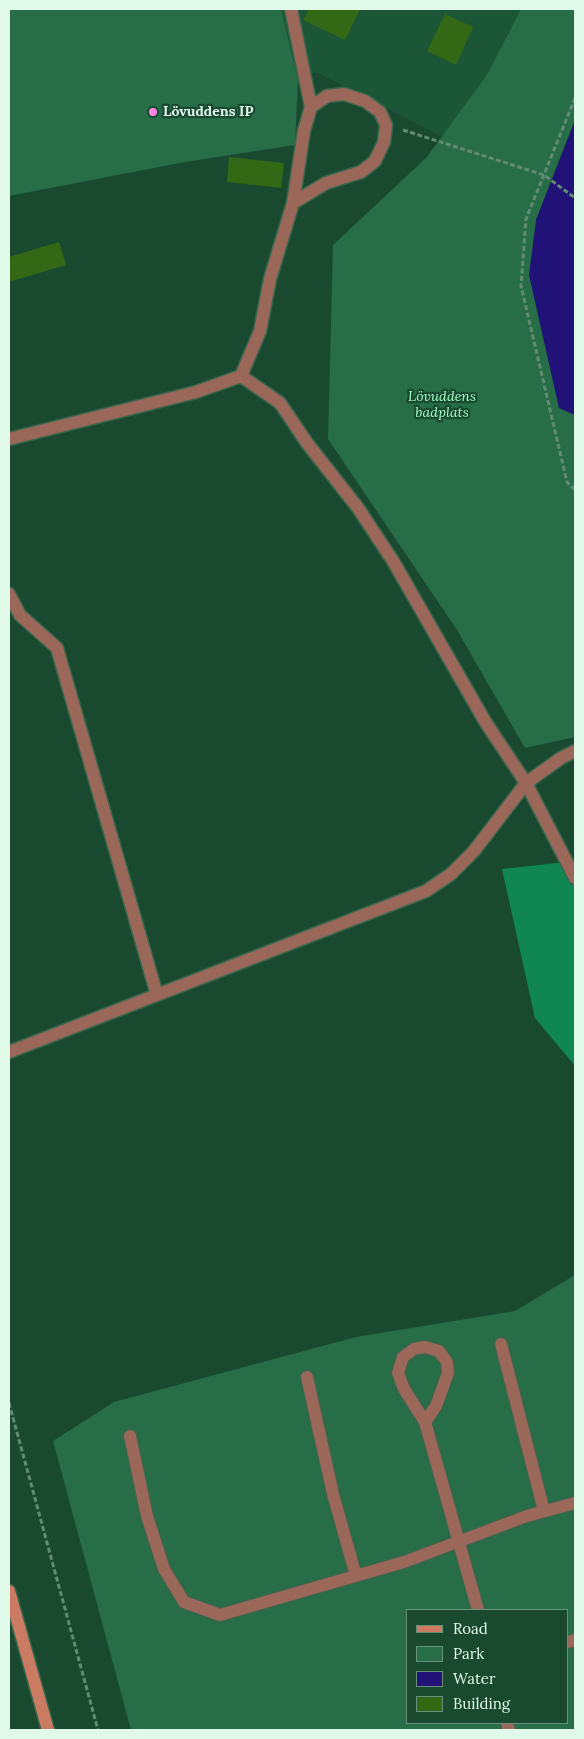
<!DOCTYPE html>
<meta charset="utf-8">
<style>
body{margin:0}
#map{position:relative;width:584px;height:1739px;overflow:hidden;background:#194a30;font-family:Lora,serif}
canvas{display:block}
.frame{position:absolute;inset:0;border:10px solid #e0f9e8;pointer-events:none}
.legend{position:absolute;left:406px;top:1609px;width:162px;height:115px;box-sizing:border-box;background:#194a30;border:1px solid #69907a;margin:0;padding:6px 9px;list-style:none;font-size:15px;color:#e0f9e8}
.legend li{display:flex;align-items:center;gap:10px;height:25px}
.legend b{width:25px;border:1px solid #69907a}
</style>
<div id="map">
<canvas width="584" height="1739"></canvas>
<div class="frame"></div>
<ul class="legend">
<li><b style="height:6px;background:#cc7b63"></b>Road</li>
<li><b style="height:14px;background:#266d48"></b>Park</li>
<li><b style="height:14px;background:#211278"></b>Water</li>
<li><b style="height:14px;background:#336815"></b>Building</li>
</ul>
</div>
<script>
const context = document.querySelector('canvas').getContext('2d');
context.lineJoin = 'round';
function fill(path, color) { context.fillStyle = color; context.fill(path, 'evenodd'); }
const poly = rows => new Path2D(rows.map(r => 'M' + r).join(''));
function stroke(path, color, width, dash) { context.strokeStyle = color; context.lineWidth = width; context.lineCap = dash ? 'butt' : 'round'; context.setLineDash(dash || []); context.stroke(path); }
function write(font, color, halo, rows, align = 'center') {
  context.font = font + ' Lora,serif'; context.lineWidth = 4.5; context.setLineDash([]); context.textBaseline = 'middle'; context.strokeStyle = halo; context.fillStyle = color; for (const [text, x, y, turn = 0] of rows) {
    context.save(); context.translate(x, y); context.rotate((+turn || 0) * Math.PI / 180); context.textAlign = isNaN(turn) ? turn : align; if (halo) context.strokeText(text, 0, 0); context.fillText(text, 0, 0); context.restore();
  }
}
const built = poly([
 [281,9,521,9,488,73,443,137,316,72,298,80]
]);
const green = poly([
 [9,9,281,9,298,80,295,145,185,162,9,196],
 [521,9,575,9,575,120,536,220,559,408,575,415,575,737,525,748,457,630,328,439,333,245,427,157,488,73],
 [575,1275,575,1730,131,1730,53,1441,114,1402,356,1337,515,1311],
 [408,1610,568,1610,568,1723,408,1723]
]);
const forest = poly([
 [575,861,575,1066,535,1018,502,869]
]);
const water = poly([
 [575,120,575,415,559,408,529,275,536,220]
]);
const building = poly([
 [309,9,360,9,345,40,303,20],
 [445,14,473,27,456,65,427,51],
 [229,157,284,163,281,188,227,182],
 [59,242,66,265,9,282,9,257]
]);
const path = poly([
 [575,98,526,219,521,286,567,482,575,490],
 [403,130,544,175,575,198],
 [9,1403,98,1730]
]);
const service = poly([
 [293,203,326,183,361,172,375,161,384,142,386,125,380,112,365,101,344,94,327,96,311,107],
 [241,376,280,403,307,443,358,508,393,561,486,723,526,783,575,878],
 [9,439,196,392,241,376,260,331,270,279,293,203,304,131,311,107,291,9],
 [9,594,20,615,57,648,157,995],
 [9,1052,426,891,451,874,474,851,526,783,561,758,575,751],
 [501,1344,544,1511],
 [307,1377,333,1494,356,1576],
 [425,1422,436,1406,448,1373,447,1362,439,1351,425,1347,414,1349,403,1357,398,1373,404,1389,425,1422,478,1610],
 [130,1436,147,1516,164,1569,184,1602,220,1615,404,1562,527,1516,575,1503],
 [568,1642,575,1640],
 [507,1723,509,1730]
]);
const secondary = poly([
 [9,1591,48,1730]
]);
const markers = [
 [153,112,5,"#fe86e1"]
];
const poiNames = [
 ["Lövuddens IP",163,112]
];
const parkNames = [
 ["Lövuddens",442,397],
 ["badplats",442,413]
];
fill(built, '#1b5637');
fill(green, '#266d48');
fill(forest, '#108652');
fill(water, '#211278');
fill(building, '#336815');
stroke(service, '#39664d', 15);
stroke(secondary, '#39664d', 15);
stroke(path, '#638b74', 3, [5, 2.5]);
stroke(service, '#9a6758', 12);
stroke(secondary, '#cc7b63', 12);
for (const [x, y, r, color] of markers) { const dot = new Path2D(); dot.arc(x, y, r, 0, 2 * Math.PI); context.fillStyle = color; context.fill(dot); stroke(dot, '#194a30', 2); }
write('bold 14px', '#e0f9e8', '#194a30', poiNames, 'left');
write('italic 14px', '#a1fac5', '#194a30', parkNames);
</script>
